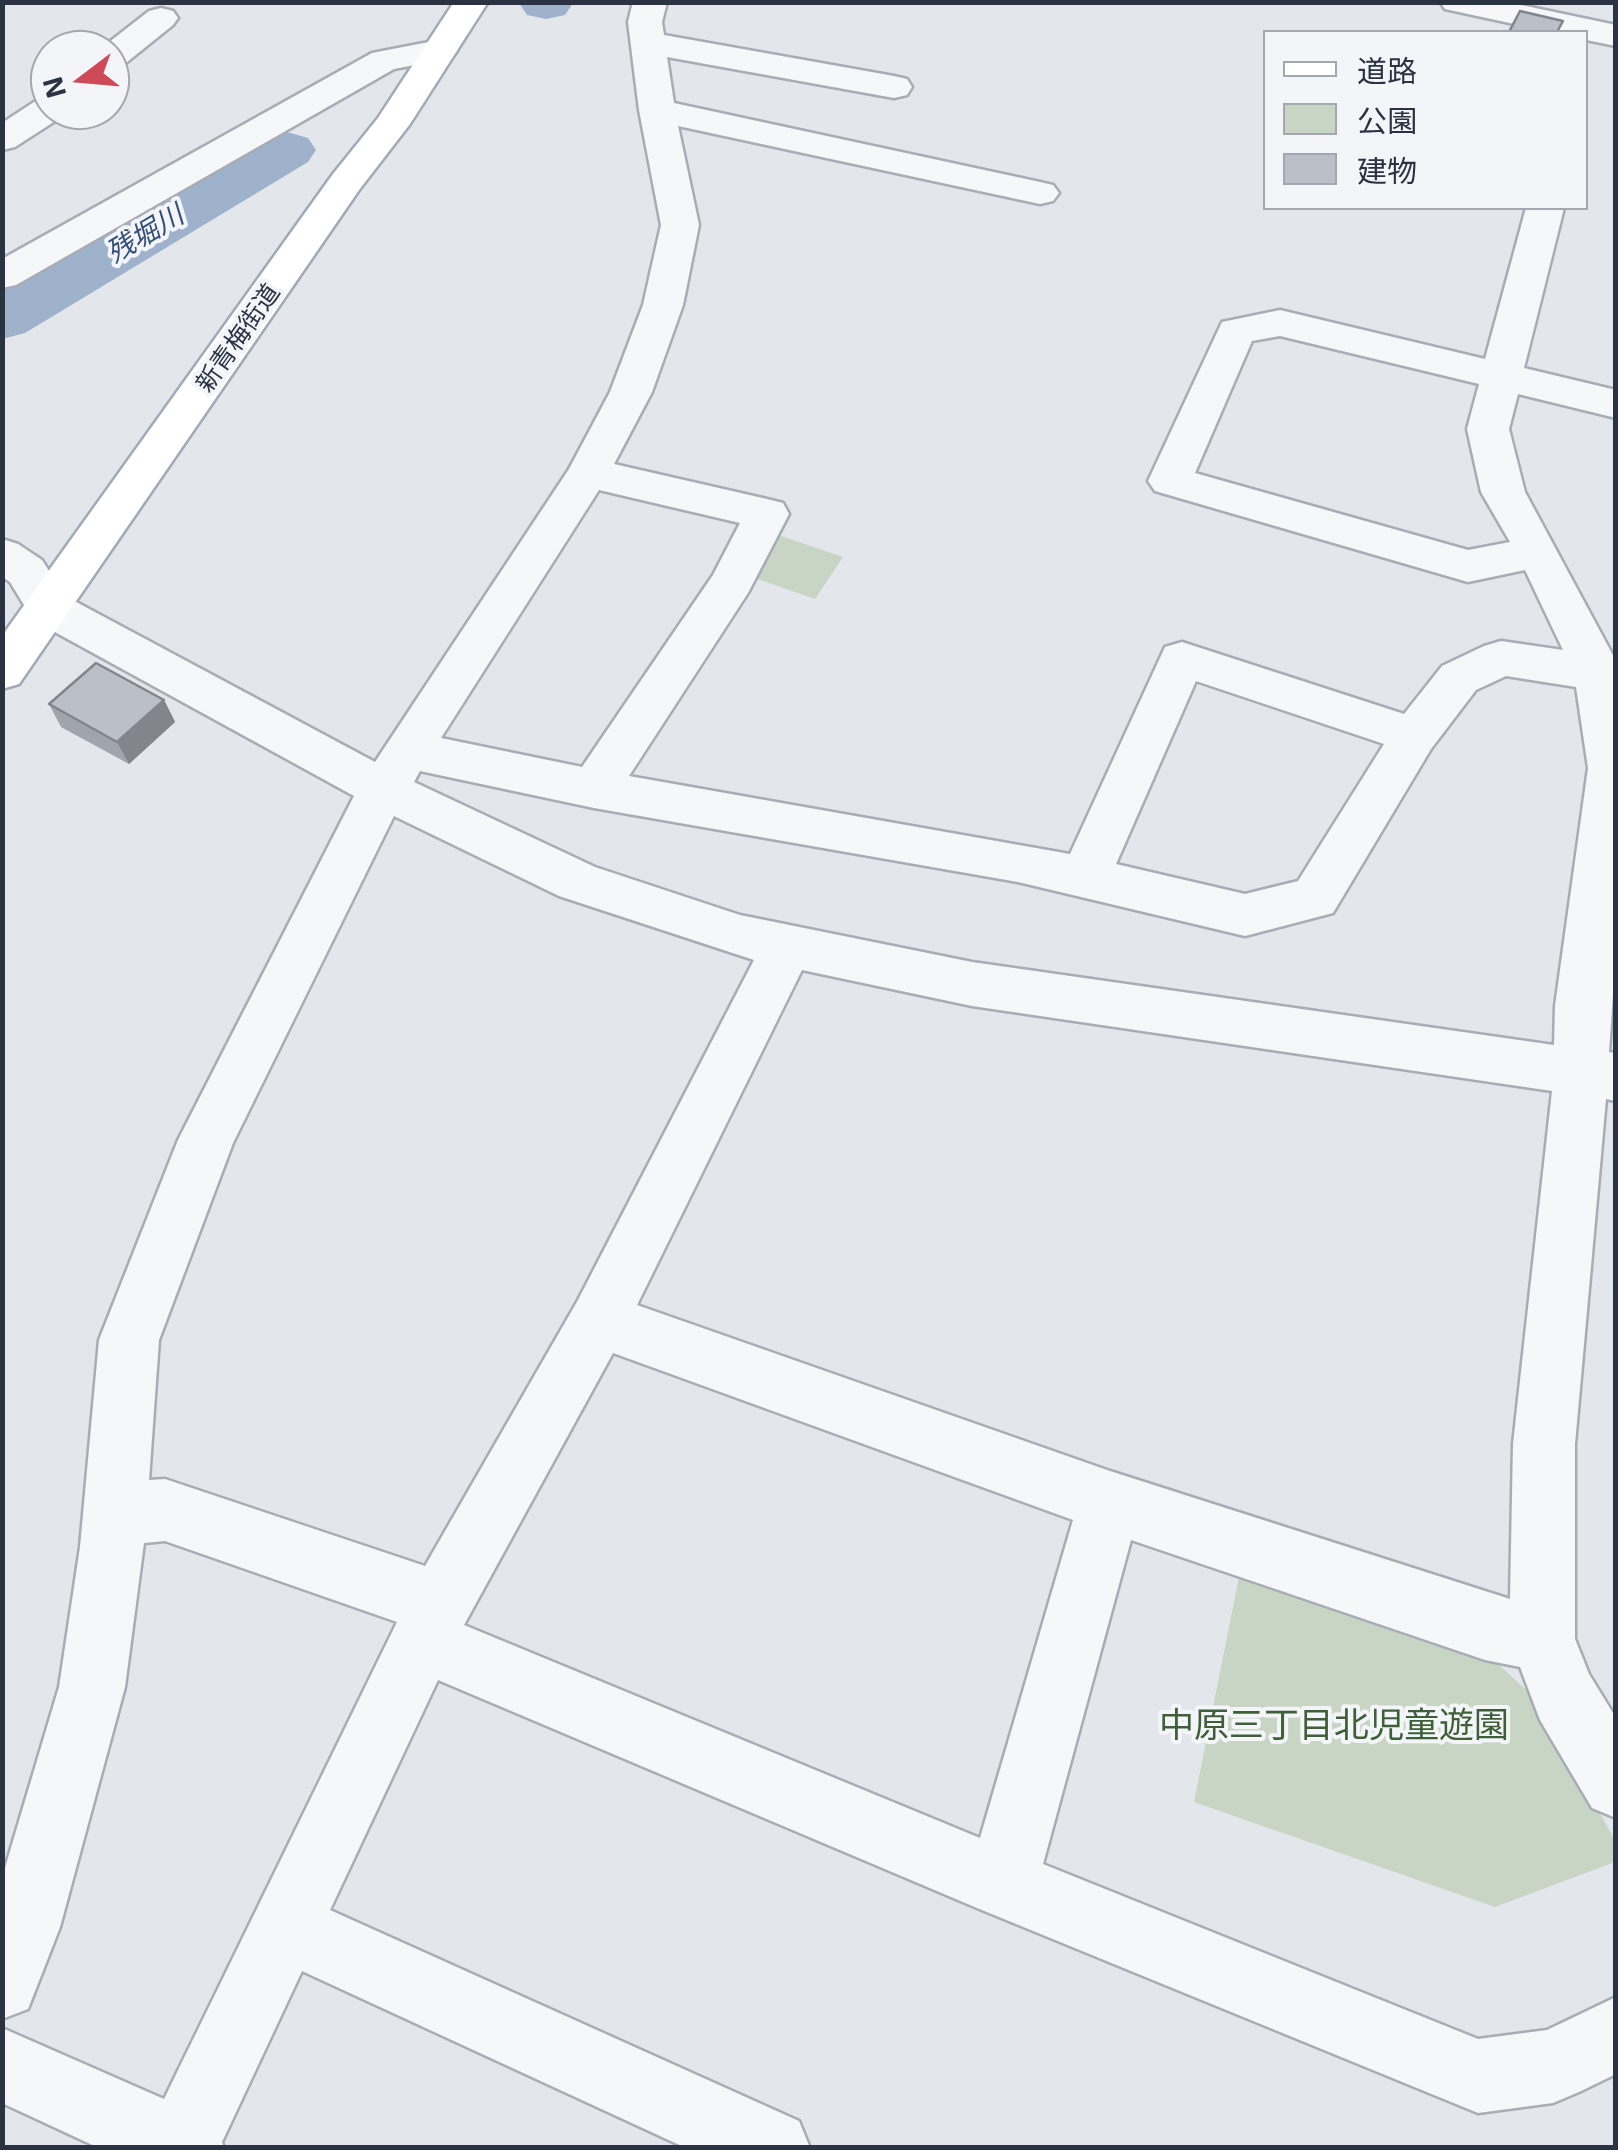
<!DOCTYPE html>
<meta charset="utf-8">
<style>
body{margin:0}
#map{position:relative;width:1618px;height:2150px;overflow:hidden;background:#e3e6eb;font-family:"Exo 2","Noto Sans JP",sans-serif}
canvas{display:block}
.frame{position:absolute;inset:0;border:5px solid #2b3343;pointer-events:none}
.legend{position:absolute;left:1263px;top:30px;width:325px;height:180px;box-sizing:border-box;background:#f3f5f8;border:2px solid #a3a7b0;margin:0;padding:12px 18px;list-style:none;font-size:30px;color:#2b3343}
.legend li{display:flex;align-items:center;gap:20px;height:50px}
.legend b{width:50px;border:2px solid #a3a7b0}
.north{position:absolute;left:30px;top:30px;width:100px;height:100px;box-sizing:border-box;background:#f3f5f8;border:2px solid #a3a7b0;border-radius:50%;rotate:254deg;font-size:28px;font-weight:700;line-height:40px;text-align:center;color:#2b3343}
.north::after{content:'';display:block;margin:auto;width:35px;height:45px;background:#cf4a58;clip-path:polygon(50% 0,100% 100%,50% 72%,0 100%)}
</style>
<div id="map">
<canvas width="1618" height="2150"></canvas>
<div class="frame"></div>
<ul class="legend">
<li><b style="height:12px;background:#fff"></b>道路</li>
<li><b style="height:28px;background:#c8d5c4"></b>公園</li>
<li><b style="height:28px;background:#babfc8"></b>建物</li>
</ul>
<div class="north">N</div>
</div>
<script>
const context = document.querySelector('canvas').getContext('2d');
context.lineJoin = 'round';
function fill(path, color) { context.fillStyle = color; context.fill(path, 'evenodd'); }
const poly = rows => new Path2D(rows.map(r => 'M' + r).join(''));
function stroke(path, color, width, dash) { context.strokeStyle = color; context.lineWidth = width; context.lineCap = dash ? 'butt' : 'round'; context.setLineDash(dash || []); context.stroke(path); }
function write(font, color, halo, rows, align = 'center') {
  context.font = font + ' "Exo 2","Noto Sans JP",sans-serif'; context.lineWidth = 8; context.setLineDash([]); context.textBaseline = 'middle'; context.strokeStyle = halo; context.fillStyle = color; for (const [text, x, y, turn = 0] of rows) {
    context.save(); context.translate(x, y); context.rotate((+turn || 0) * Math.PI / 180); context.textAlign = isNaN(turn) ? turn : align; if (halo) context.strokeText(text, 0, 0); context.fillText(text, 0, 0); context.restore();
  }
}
const green = poly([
 [778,535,843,557,815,599,749,576],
 [1241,1567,1488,1655,1534,1697,1615,1840,1615,1862,1495,1907,1194,1802]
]);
const river = poly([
 [519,3,519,2,573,3,565,15,546,19,527,15,519,3],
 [287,132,308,138,316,150,308,162,25,333,2,339,2,291,266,138,287,132]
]);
const minor = poly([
 [633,2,667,2,662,22,664,35,894,76,907,79,912,87,907,95,894,98,667,57,674,103,1040,182,1053,185,1059,193,1053,201,1040,204,678,126,699,225,683,305,652,392,614,464,767,499,783,503,789,514,748,593,629,776,1070,854,1165,647,1182,642,1404,714,1442,666,1484,646,1501,641,1563,650,1525,570,1468,582,1155,491,1148,481,1222,322,1280,310,1485,359,1526,208,1564,208,1524,368,1616,390,1616,418,1518,394,1509,429,1525,492,1616,661,1616,951,1609,1052,1616,1053,1616,1101,1606,1099,1575,1444,1575,1639,1589,1674,1616,1718,1616,1818,1592,1808,1540,1720,1520,1667,1485,1660,1131,1540,1043,1864,1478,2039,1547,2030,1616,1997,1616,2074,1579,2092,1553,2103,1478,2113,977,1908,438,1680,330,1910,799,2121,810,2148,686,2148,302,1971,222,2142,224,2148,99,2148,2,2103,2,2028,164,2099,397,1622,165,1541,144,1543,125,1687,60,1927,28,2009,2,2019,2,1878,59,1687,80,1547,99,1340,178,1140,354,796,33,620,10,582,2,577,2,539,18,544,42,560,65,596,375,762,569,469,610,392,643,305,661,225,639,110,628,22,633,2],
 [1280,336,1479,384,1467,429,1481,492,1510,542,1468,550,1195,473,1252,341,1280,336],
 [599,490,740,523,713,575,582,767,441,738,599,490],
 [1506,676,1576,687,1588,768,1555,1006,1554,1045,972,962,740,915,595,867,414,782,420,771,594,808,1018,882,1245,936,1333,913,1431,749,1476,690,1506,676],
 [1196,681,1384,744,1298,881,1245,894,1116,864,1196,681],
 [394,816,559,896,754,960,578,1300,425,1566,165,1479,149,1480,159,1340,233,1143,394,816],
 [802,970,972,1006,1552,1091,1513,1444,1510,1599,1110,1471,637,1305,802,970],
 [613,1353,1073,1520,980,1838,464,1625,613,1353],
 [1440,2,1507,2,1616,25,1616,46,1586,40,1586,32,1551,32,1445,9,1440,2],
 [161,8,173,11,178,18,173,25,122,66,110,70,110,50,99,50,149,11,161,8],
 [439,40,451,44,457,51,451,58,394,69,16,285,2,288,2,259,372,53,439,40],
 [50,97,50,110,67,110,63,116,15,147,2,150,2,123,37,100,50,97]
]);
const major = poly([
 [454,2,488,2,410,124,359,190,19,684,2,689,2,636,333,174,378,118,454,2]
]);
const wall = poly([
 [164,700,175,722,129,764,61,727,49,704]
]);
const shadedWall = poly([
 [164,700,175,722,129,764,117,742]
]);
const building = poly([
 [1520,11,1563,21,1557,32,1509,32,1520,11],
 [96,663,164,700,117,742,49,704,96,663]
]);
const farStreetnames = [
 ["新青梅街道",238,338,-55]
];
const farWaternames = [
 ["残堀川",145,234,-31]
];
const nearParknames = [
 ["中原三丁目北児童遊園",1334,1725]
];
fill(green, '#c8d5c4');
fill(river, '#9eb2cb');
stroke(minor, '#a8adb5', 5);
stroke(major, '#a2aab7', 5);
fill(minor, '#f6f7f9');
fill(major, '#fff');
fill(wall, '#a0a4ac');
fill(shadedWall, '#82868c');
fill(building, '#babfc8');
stroke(building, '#82868c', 2.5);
write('25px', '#2b3343', '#f3f5f8', farStreetnames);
write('italic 28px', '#345078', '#f3f5f8', farWaternames);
write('35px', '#3e5f38', '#f3f5f8', nearParknames);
</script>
